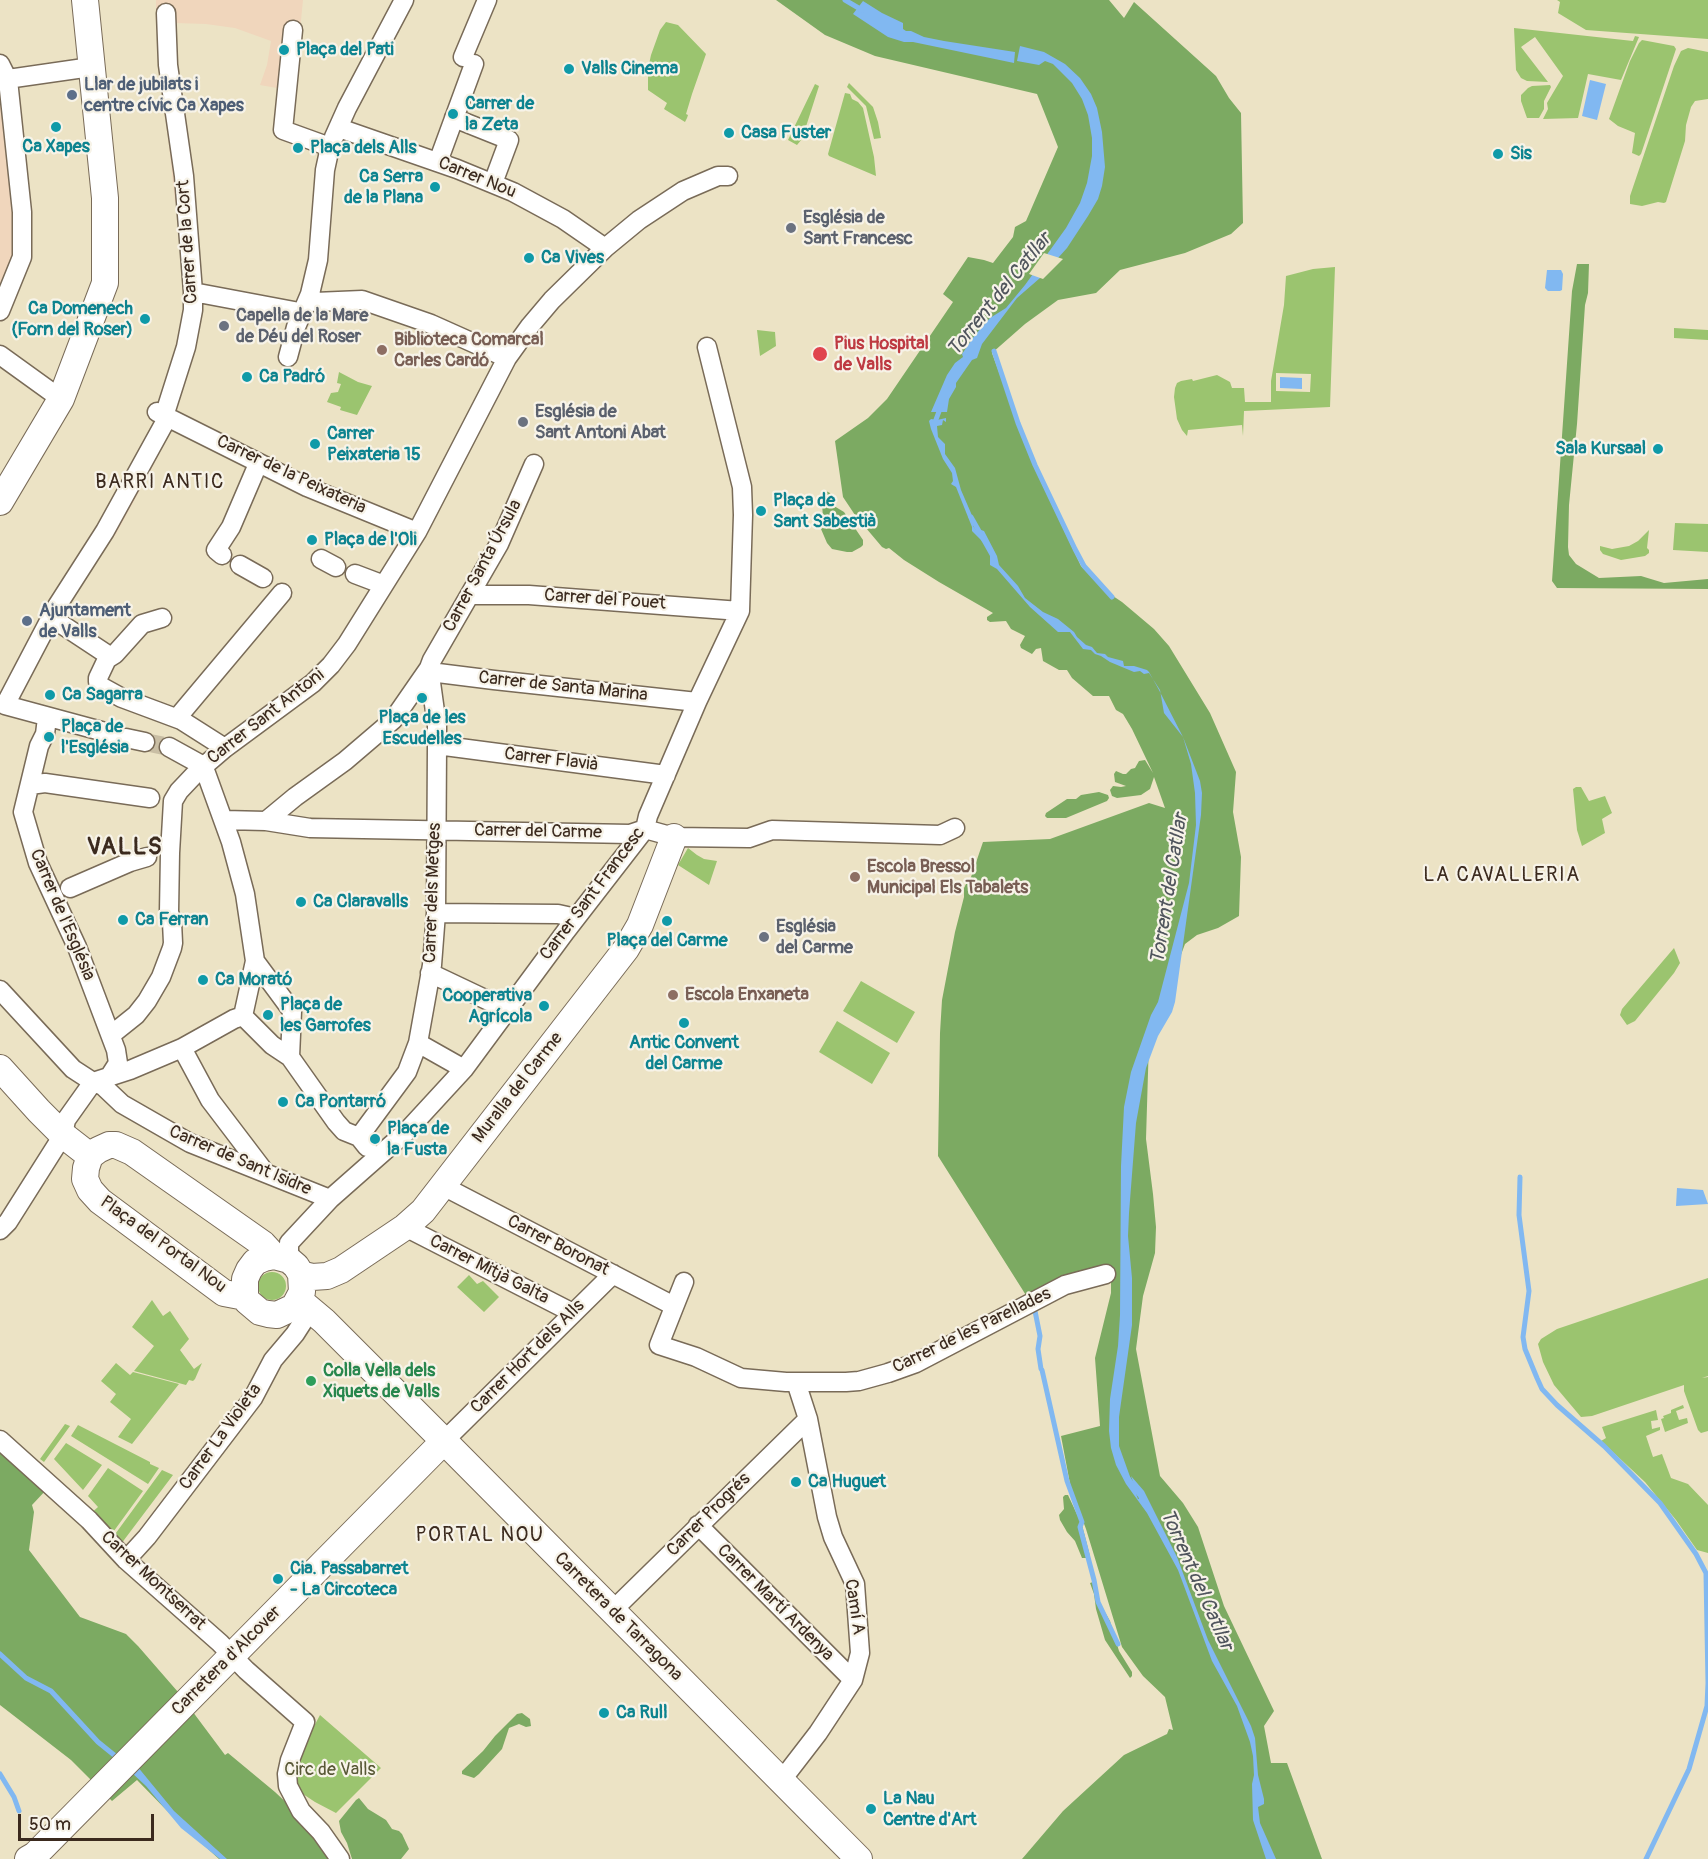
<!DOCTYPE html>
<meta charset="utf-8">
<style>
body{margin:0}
#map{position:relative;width:1708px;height:1859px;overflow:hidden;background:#ece3c5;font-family:Pangolin,sans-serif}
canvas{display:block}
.scale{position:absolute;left:18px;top:1814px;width:136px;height:27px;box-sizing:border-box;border:3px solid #3b2a1e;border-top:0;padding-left:8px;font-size:18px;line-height:21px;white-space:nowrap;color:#3b2a1e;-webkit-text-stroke:4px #f7f3e8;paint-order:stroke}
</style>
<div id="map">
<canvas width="1708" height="1859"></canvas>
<div class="scale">50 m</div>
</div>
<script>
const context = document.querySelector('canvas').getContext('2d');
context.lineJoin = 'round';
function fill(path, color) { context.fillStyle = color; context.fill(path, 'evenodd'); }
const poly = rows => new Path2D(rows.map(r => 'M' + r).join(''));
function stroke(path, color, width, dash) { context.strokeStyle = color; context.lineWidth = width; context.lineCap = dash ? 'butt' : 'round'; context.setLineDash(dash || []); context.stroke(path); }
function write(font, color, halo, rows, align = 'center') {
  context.font = font + ' Pangolin,sans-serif'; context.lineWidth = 4.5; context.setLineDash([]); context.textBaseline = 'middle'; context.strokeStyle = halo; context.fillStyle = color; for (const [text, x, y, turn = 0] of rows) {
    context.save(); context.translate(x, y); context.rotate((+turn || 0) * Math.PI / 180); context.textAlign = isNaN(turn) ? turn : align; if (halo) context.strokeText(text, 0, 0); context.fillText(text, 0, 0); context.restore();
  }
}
const built = poly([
 [156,0,303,0,294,91,260,85,267,65,271,41,235,28,206,24,175,23,178,82,203,291,199,332,189,369,173,414,173,425,152,468,116,534,97,559,66,608,48,602,106,511,157,419,183,317,184,269,180,250,177,203,175,202,156,22],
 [5,90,18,254,0,295,0,92]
]);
const green = poly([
 [1557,0,1708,0,1708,39,1586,30,1558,13,1560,2],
 [666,22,678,25,706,54,692,94,686,114,688,115,687,118,685,122,664,109,667,103,648,90,648,69,651,55,660,30],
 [1514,28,1633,41,1635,36,1639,37,1621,80,1588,74,1578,118,1543,119,1548,109,1547,103,1563,76,1535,37,1521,47,1548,82,1527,81,1521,78,1516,70],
 [1642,40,1674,46,1676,49,1641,154,1639,156,1632,153,1635,133,1618,126,1609,119,1630,61,1639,43],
 [1688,48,1708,52,1708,99,1695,101,1691,107,1686,125,1685,141,1666,202,1664,203,1658,202,1642,206,1630,204,1630,196,1674,66,1681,51],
 [849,83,873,107,878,122,881,138,874,139,866,106,847,87],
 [815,84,819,86,802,139,797,145,788,140],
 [1550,85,1551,87,1544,101,1544,109,1539,118,1527,118,1521,101,1521,95,1528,88,1532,86],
 [845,93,850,94,852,99,858,102,863,108,874,157,876,176,829,156,828,154],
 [1335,267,1330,407,1244,411,1243,436,1242,425,1188,430,1187,436,1182,430,1177,419,1174,397,1175,388,1177,383,1181,381,1192,379,1193,381,1217,375,1230,382,1232,388,1244,388,1245,402,1271,402,1271,381,1284,305,1286,276,1313,269],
 [1276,373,1311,374,1310,392,1276,391],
 [1674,328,1708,330,1708,340,1674,338],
 [757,330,775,332,776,346,760,356],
 [339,372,358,382,372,386,357,415,340,410,341,407,327,402,331,393,338,392,341,384,337,383],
 [1675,523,1708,524,1708,552,1673,550],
 [1649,530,1647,548,1649,550,1649,553,1645,556,1621,560,1603,554,1600,550,1600,546,1612,549,1629,546,1638,541],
 [1576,787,1581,787,1589,801,1605,796,1612,813,1602,819,1605,833,1582,846,1577,830,1573,789],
 [688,848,697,855,704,859,717,861,709,885,678,865],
 [1674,948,1680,963,1674,973,1635,1021,1627,1025,1620,1015,1622,1009],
 [861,981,915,1012,897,1043,843,1011],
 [837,1021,890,1053,872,1084,819,1052],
 '258 1286a14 14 0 1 1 28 0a14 14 0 1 1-28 0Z',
 [469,1275,477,1284,483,1281,499,1297,484,1312,457,1287],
 [1708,1278,1708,1376,1702,1378,1708,1377,1708,1431,1701,1433,1698,1430,1684,1391,1684,1385,1592,1416,1581,1417,1554,1385,1543,1362,1538,1344,1541,1339,1557,1329],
 [152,1300,163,1316,170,1311,189,1339,180,1350,194,1369,202,1363,195,1379,193,1381,189,1380,186,1385,134,1371,154,1346,132,1327],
 [116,1363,130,1375,133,1372,179,1384,132,1444,118,1437,131,1419,110,1402,116,1394,101,1381],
 [1683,1405,1684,1408,1676,1411,1679,1420,1687,1418,1688,1423,1665,1432,1661,1419,1664,1418,1663,1416,1671,1413,1671,1410],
 [1656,1410,1658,1420,1651,1421,1652,1429,1660,1427,1660,1430,1646,1436,1653,1457,1662,1454,1671,1478,1688,1484,1708,1505,1708,1553,1697,1550,1676,1520,1645,1482,1601,1441,1606,1438,1602,1427],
 [65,1424,70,1426,44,1462,40,1459],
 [78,1425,150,1462,150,1464,159,1468,148,1484,71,1436],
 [66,1443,102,1465,83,1490,54,1459],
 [108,1468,143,1491,111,1535,89,1515,98,1507,88,1496],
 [162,1470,173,1475,121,1544,113,1537],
 [320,1715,381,1768,336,1813,315,1802,297,1790,294,1764]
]);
const forest = poly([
 [776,0,1109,0,1124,18,1134,2,1216,76,1229,98,1241,113,1243,223,1231,234,1185,253,1120,270,1096,293,1058,300,1025,324,992,353,1034,467,1081,566,1104,590,1122,602,1154,629,1169,646,1210,713,1236,772,1233,812,1241,857,1239,916,1218,928,1197,935,1185,944,1149,1040,1146,1139,1153,1194,1156,1227,1155,1253,1143,1296,1136,1349,1160,1476,1183,1503,1198,1527,1224,1606,1274,1711,1264,1726,1271,1763,1287,1763,1322,1859,1022,1859,1063,1811,1124,1755,1167,1734,1169,1729,1173,1730,1165,1697,1143,1676,1122,1647,1086,1529,1071,1489,1061,1436,1100,1426,1095,1358,1111,1293,1111,1280,1029,1300,938,1156,940,1033,942,1000,955,932,964,897,964,888,969,878,970,880,983,842,1050,839,1149,803,1165,808,1154,777,1150,789,1141,795,1117,798,1112,796,1110,790,1113,786,1121,787,1126,786,1115,782,1114,774,1116,771,1123,774,1126,774,1131,769,1135,768,1139,761,1145,760,1153,773,1132,729,1123,714,1116,710,1109,696,1093,696,1072,678,1067,670,1059,670,1043,661,1041,648,1036,649,1032,654,1021,648,1020,645,1025,636,1011,629,1006,621,990,622,987,620,987,617,993,613,939,582,904,560,889,548,886,549,882,547,855,515,843,497,835,441,868,418,887,399,953,302,943,294,968,257,984,260,993,263,1013,237,1015,227,1026,221,1058,147,1037,94,875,56,825,35],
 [1577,264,1589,264,1588,293,1585,305,1577,424,1569,505,1568,547,1569,555,1576,564,1599,578,1641,576,1664,583,1708,579,1708,589,1557,588,1552,581,1572,291],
 [821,491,826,491,830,493,834,506,844,512,863,540,863,545,861,547,852,552,847,552,832,549,827,543,821,529,823,517],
 [1099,792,1108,795,1109,798,1107,801,1066,818,1047,818,1045,816,1046,813,1067,799,1076,799,1081,795],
 [0,1448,47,1489,32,1505,34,1512,29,1550,80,1617,126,1634,138,1646,178,1692,225,1755,228,1753,275,1792,293,1809,332,1859,219,1859,179,1823,137,1780,112,1801,71,1760,0,1705],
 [1065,1495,1068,1495,1082,1525,1090,1556,1086,1558,1082,1558,1075,1541,1067,1532,1060,1520,1059,1515,1064,1509,1063,1497],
 [1096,1581,1098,1600,1110,1621,1119,1651,1132,1672,1132,1676,1130,1678,1105,1640,1096,1609,1094,1594,1090,1583],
 [522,1713,530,1719,531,1726,526,1727,519,1724,509,1728,502,1749,479,1774,474,1778,462,1774,462,1771,483,1751,495,1736,517,1714],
 [359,1798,368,1809,386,1820,392,1829,399,1831,402,1834,409,1849,401,1859,352,1859,347,1843,341,1832,339,1821,356,1800]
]);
const water = poly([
 [863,1,882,13,903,23,903,29,906,31,911,31,924,37,944,41,1015,52,1014,63,913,42,904,42,888,37,853,14],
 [1020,46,1044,52,1065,64,1080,78,1091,94,1097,108,1102,132,1105,167,1102,186,1098,199,1088,216,1067,248,1040,278,1017,298,982,344,977,358,972,360,956,383,956,387,949,399,947,412,931,412,947,375,955,363,963,357,962,354,975,335,990,318,1006,308,1025,285,1066,228,1080,203,1087,183,1092,156,1092,138,1088,115,1082,99,1072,83,1053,64,1045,61,1039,65,1017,61],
 [1590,80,1606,84,1597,120,1582,116],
 [1547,270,1561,270,1563,274,1562,290,1560,291,1548,291,1545,288],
 [1280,377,1302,378,1302,389,1280,388],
 [946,418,946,422,943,420,942,425,937,426,938,437,945,444,945,454,955,468,961,490,974,520,973,526,980,535,981,530,984,531,997,556,999,565,1018,586,1025,598,1043,612,1058,619,1074,632,1077,637,1086,645,1092,647,1097,653,1105,654,1108,657,1123,661,1124,666,1134,666,1147,670,1149,672,1159,690,1162,696,1183,737,1200,781,1202,793,1201,815,1175,1002,1172,1012,1158,1036,1146,1068,1136,1123,1129,1213,1128,1236,1132,1278,1132,1325,1119,1417,1119,1446,1138,1499,1139,1499,1131,1476,1144,1491,1177,1557,1208,1640,1251,1726,1255,1738,1258,1775,1264,1799,1264,1804,1258,1807,1260,1823,1276,1859,1266,1859,1253,1820,1252,1784,1254,1775,1253,1756,1250,1742,1237,1706,1212,1661,1178,1570,1147,1513,1126,1484,1116,1465,1111,1448,1109,1431,1110,1399,1118,1346,1120,1315,1121,1166,1124,1107,1131,1072,1151,1015,1158,1002,1189,883,1196,825,1195,793,1191,764,1183,737,1164,713,1160,690,1149,673,1144,674,1140,671,1134,672,1110,662,1101,656,1095,654,1091,650,1083,649,1070,632,1058,632,1030,607,997,569,990,565,990,556,981,540,972,531,972,527,956,487,951,484,953,481,952,473,943,459,931,429,929,421,931,419,937,420],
 [1677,1188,1703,1190,1708,1204,1676,1206],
 [137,1766,174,1811,227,1859,220,1859,181,1828,146,1786,131,1772]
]);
const pier = poly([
 [1044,253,1063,259,1043,279,1029,274]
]);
const stream = poly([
 [845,0,862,10],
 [994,351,1018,423,1035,465,1075,549,1084,566,1112,597],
 [934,425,941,406],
 [971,517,984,540],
 [1520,1177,1519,1215,1529,1291,1523,1337,1525,1349,1537,1378,1542,1389,1557,1405,1604,1446,1660,1503,1696,1554,1706,1573,1708,1683,1707,1706,1689,1769,1646,1859],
 [1034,1306,1040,1336,1038,1349,1041,1369],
 [1042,1370,1067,1481,1082,1522,1080,1527,1094,1580,1098,1602,1118,1644],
 [1127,1477,1139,1494],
 [0,1654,26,1678,51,1691,98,1742,119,1759],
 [0,1774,14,1797,19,1811]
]);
const streetTunnel = poly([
 [145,742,169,747]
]);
const street = poly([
 [463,57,487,0],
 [0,64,8,80,22,212,22,257,0,311],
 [0,80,91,67],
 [454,118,509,140,493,183],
 [339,128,457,169,513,192,563,219,605,248],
 [334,137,347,108,404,0],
 [438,162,474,64],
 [193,292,294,311,301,315],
 [308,299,315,302,362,300,431,324,507,358],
 [0,355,61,399],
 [288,357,296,327,310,294,318,260,325,170,330,147,283,130,293,30],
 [157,412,307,487,417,532],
 [222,555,216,550,231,527,258,464],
 [321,559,336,567],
 [240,565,263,578],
 [355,574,384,585],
 [470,595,529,595,740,611],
 [52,618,105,653,107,659],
 [107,659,98,678,98,682,102,687,122,698,181,720,225,748],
 [107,659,115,654,142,624,162,618],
 [429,668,438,673,494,680,697,702],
 [47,718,45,734,39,746,23,812,38,863,77,947,116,1050,118,1063,111,1074],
 [177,718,282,593],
 [116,735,5,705,57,606,105,531,165,422,166,410,186,347,193,310,193,292,184,176,168,65,166,13],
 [126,738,145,742],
 [437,745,666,775],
 [169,747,198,763,206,773,231,842,245,894,255,961,243,1016],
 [30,785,45,783,150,798],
 [224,820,266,821,310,828,630,834,645,829,674,837,749,838,772,830,940,835,955,828],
 [266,821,295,797,345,761,393,720,429,668,432,660,499,544,534,464],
 [70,888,130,862,147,857],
 [436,913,558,914,576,918],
 [255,961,292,1011,290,1057],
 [430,973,508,1010],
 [0,990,73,1069,93,1082,103,1086,122,1104,190,1143,330,1199],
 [243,1016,272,1045,290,1057,336,1122,344,1131,359,1137,367,1147],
 [111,1035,136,1015,147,1001,161,977,172,948,173,943,172,922,169,912,170,853,173,801,179,791,197,772,225,748,313,683,331,665,347,644,417,532,507,358,530,326,552,300,605,248,639,220,683,191,718,176,728,176],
 [418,1043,464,1069],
 [182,1048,210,1100,264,1171],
 [359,1137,407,1072,418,1043,432,965,436,913,437,745,437,726,429,668],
 [441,1185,674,1306],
 [405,1227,573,1313],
 [0,1230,8,1222,63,1135,66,1120,93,1082,130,1070,182,1048,234,1019,243,1016],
 [289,1260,289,1243,330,1199,406,1132,464,1069,566,931,645,829,648,816,697,702,740,611,743,515,742,487,707,347],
 [684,1282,659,1345,696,1357,741,1378,786,1382,846,1382,859,1381,888,1373,916,1363,1065,1285,1106,1274],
 [0,1440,89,1520,126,1560,220,1643,246,1670,305,1722,290,1760,287,1774,288,1786,301,1811,321,1832,340,1859],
 [444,1441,613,1274],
 [698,1525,853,1680],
 [126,1560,147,1537,253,1398,273,1360,295,1334,311,1309],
 [612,1611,808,1419],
 [781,1781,818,1733,847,1689,853,1680,860,1653,855,1584,833,1537,827,1517,808,1419,796,1382]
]);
const secondary = poly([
 [0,502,61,399,105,283,105,198,85,0],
 [0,1068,39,1111,63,1135,90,1156],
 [274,1256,289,1260,296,1266,301,1274,302,1292,294,1307,277,1315,268,1314,260,1312,247,1301,245,1297,245,1279,249,1270,255,1262,264,1258,274,1256],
 [301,1274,312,1277,327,1276,341,1270,405,1227,423,1211,626,949,640,925,674,837],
 [245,1297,224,1293,100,1201,90,1190,85,1179,86,1168,90,1156,98,1150,109,1145,116,1145,132,1152,263,1244,274,1256],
 [299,1300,324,1321,444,1441,859,1859],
 [28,1859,35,1855,444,1441]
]);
const markers = [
 [284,50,6,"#0f9aa8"],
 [569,69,6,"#0f9aa8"],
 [72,95,6,"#5c6f8a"],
 [453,114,6,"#0f9aa8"],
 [56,127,6,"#0f9aa8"],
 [729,133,6,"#0f9aa8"],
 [298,148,6,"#0f9aa8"],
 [1498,154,6,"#0f9aa8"],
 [435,187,6,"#0f9aa8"],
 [791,228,6,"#6b7280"],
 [529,258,6,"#0f9aa8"],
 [145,319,6,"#0f9aa8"],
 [224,326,6,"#6b7280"],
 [382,350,6,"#8d6e63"],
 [820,354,8,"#e0444e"],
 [247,377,6,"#0f9aa8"],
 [523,422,6,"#6b7280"],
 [315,444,6,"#0f9aa8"],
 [1658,449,6,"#0f9aa8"],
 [761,511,6,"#0f9aa8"],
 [312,540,6,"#0f9aa8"],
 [27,621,6,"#5c6f8a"],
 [50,695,6,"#0f9aa8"],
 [422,698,6,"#0f9aa8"],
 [49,737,6,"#0f9aa8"],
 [855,877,6,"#8d6e63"],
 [301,902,6,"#0f9aa8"],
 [123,920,6,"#0f9aa8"],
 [667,921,6,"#0f9aa8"],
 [764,937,6,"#6b7280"],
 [203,980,6,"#0f9aa8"],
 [673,995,6,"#8d6e63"],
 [544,1006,6,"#0f9aa8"],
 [268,1015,6,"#0f9aa8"],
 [684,1023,6,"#0f9aa8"],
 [283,1102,6,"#0f9aa8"],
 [375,1139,6,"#0f9aa8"],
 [311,1381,6,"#2e9e5b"],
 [796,1482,6,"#0f9aa8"],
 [278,1579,6,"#0f9aa8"],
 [604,1713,6,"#0f9aa8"],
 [871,1809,6,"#0f9aa8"]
];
const cultureNames = [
 ["Plaça del Pati",296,50],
 ["Valls Cinema",581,69],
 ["Carrer de",465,104],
 ["la Zeta",465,125],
 ["Casa Fuster",741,133],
 ["Ca Xapes",56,147,"center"],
 ["Plaça dels Alls",310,148],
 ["Sis",1510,154],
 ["Ca Serra",423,177,"right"],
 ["de la Plana",423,198,"right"],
 ["Ca Vives",541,258],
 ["Ca Domenech",133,309,"right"],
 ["(Forn del Roser)",133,330,"right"],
 ["Ca Padró",259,377],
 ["Carrer",327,434],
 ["Peixateria 15",327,455],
 ["Sala Kursaal",1646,449,"right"],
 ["Plaça de",773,501],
 ["Sant Sabestià",773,522],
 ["Plaça de l'Oli",324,540],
 ["Ca Sagarra",62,695],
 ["Plaça de les",422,718,"center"],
 ["Escudelles",422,739,"center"],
 ["Plaça de",61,727],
 ["l'Església",61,748],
 ["Ca Claravalls",313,902],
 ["Ca Ferran",135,920],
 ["Plaça del Carme",667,941,"center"],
 ["Ca Morató",215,980],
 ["Cooperativa",532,996,"right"],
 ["Agrícola",532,1017,"right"],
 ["Plaça de",280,1005],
 ["les Garrofes",280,1026],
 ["Antic Convent",684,1043,"center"],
 ["del Carme",684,1064,"center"],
 ["Ca Pontarró",295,1102],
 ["Plaça de",387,1129],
 ["la Fusta",387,1150],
 ["Ca Huguet",808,1482],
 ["Cia. Passabarret",290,1569],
 ["- La Circoteca",290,1590],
 ["Ca Rull",616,1713],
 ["La Nau",883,1799],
 ["Centre d'Art",883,1820]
];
const serviceNames = [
 ["Llar de jubilats i",84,85],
 ["centre cívic Ca Xapes",84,106],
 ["Ajuntament",39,611],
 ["de Valls",39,632]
];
const streetNames = [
 ["Carrer Nou",477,178,22],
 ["Carrer de la Cort",188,242,-94],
 ["Carrer de la Peixateria",291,475,25],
 ["Carrer Santa Úrsula",483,566,-62],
 ["Carrer del Pouet",605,600,4],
 ["Carrer de Santa Marina",563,687,6],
 ["Carrer Sant Antoni",266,717,-38],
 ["Carrer Flavià",551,760,7],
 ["Carrer del Carme",538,832,1],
 ["Carrer dels Metges",433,893,-88],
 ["Carrer Sant Francesc",593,894,-53],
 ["Carrer de l'Església",62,915,67],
 ["Muralla del Carme",518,1088,-52],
 ["Carrer de Sant Isidre",240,1161,23],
 ["Plaça del Portal Nou",163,1245,36],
 ["Carrer Boronat",558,1246,27],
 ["Carrer Mitjà Galta",489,1270,27],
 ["Carrer de les Parellades",972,1331,-26],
 ["Carrer Hort dels Alls",528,1357,-45],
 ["Carrer La Violeta",221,1437,-54],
 ["Carrer Progrés",709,1515,-45],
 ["Carrer Montserrat",153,1581,43],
 ["Carrer Martí Ardenya",775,1603,45],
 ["Camí A",854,1607,81],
 ["Carretera de Tarragona",618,1617,45],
 ["Carretera d'Alcover",227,1661,-45]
];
const worshipNames = [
 ["Església de",803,218],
 ["Sant Francesc",803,239],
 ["Capella de la Mare",236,316],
 ["de Déu del Roser",236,337],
 ["Església de",535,412],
 ["Sant Antoni Abat",535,433],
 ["Església",776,927],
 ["del Carme",776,948]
];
const educationNames = [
 ["Biblioteca Comarcal",394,340],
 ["Carles Cardó",394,361],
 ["Escola Bressol",867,867],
 ["Municipal Els Tabalets",867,888],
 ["Escola Enxaneta",685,995]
];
const healthNames = [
 ["Pius Hospital",834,344],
 ["de Valls",834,365]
];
const leisureNames = [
 ["Colla Vella dels",323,1371],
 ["Xiquets de Valls",323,1392]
];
const parkNames = [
 ["Circ de Valls",330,1770]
];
const waterNames = [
 ["Torrent del Catllar",1000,295,-51],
 ["Torrent del Catllar",1170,889,-81],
 ["Torrent del Catllar",1196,1580,66]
];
const neighbourhoodNames = [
 ["BARRI ANTIC",160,483],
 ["LA CAVALLERIA",1502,876],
 ["PORTAL NOU",480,1536]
];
const districtNames = [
 ["VALLS",125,848]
];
fill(built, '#f0d6bc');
fill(green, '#9bc46f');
fill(forest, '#7caa62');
fill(water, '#81b8f1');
fill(pier, '#ece3c5');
stroke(stream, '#81b8f1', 5);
stroke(streetTunnel, '#c9bea4', 18, [18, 9]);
stroke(street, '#796b58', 21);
stroke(secondary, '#796b58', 28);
stroke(street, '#fff', 18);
stroke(secondary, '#fff', 26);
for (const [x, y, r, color] of markers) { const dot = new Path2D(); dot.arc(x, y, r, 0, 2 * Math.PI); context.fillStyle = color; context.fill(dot); stroke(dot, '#f7f3e8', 2); }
write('bold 18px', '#0d838f', '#f7f3e8', cultureNames, 'left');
write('bold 18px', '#4e5e75', '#f7f3e8', serviceNames, 'left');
write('18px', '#3b2a1e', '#f7f3e8', streetNames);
write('bold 18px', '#5b616d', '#f7f3e8', worshipNames, 'left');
write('bold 18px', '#785e54', '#f7f3e8', educationNames, 'left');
write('bold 18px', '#be3a42', '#f7f3e8', healthNames, 'left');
write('bold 18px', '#27864d', '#f7f3e8', leisureNames, 'left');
write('18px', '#585836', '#f7f3e8', parkNames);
write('italic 20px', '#50555d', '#f7f3e8', waterNames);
context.letterSpacing = '1.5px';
write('20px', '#3b2a1e', '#f7f3e8', neighbourhoodNames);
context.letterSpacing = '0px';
context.letterSpacing = '1.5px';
write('bold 24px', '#3b2a1e', '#f7f3e8', districtNames);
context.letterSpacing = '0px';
</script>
